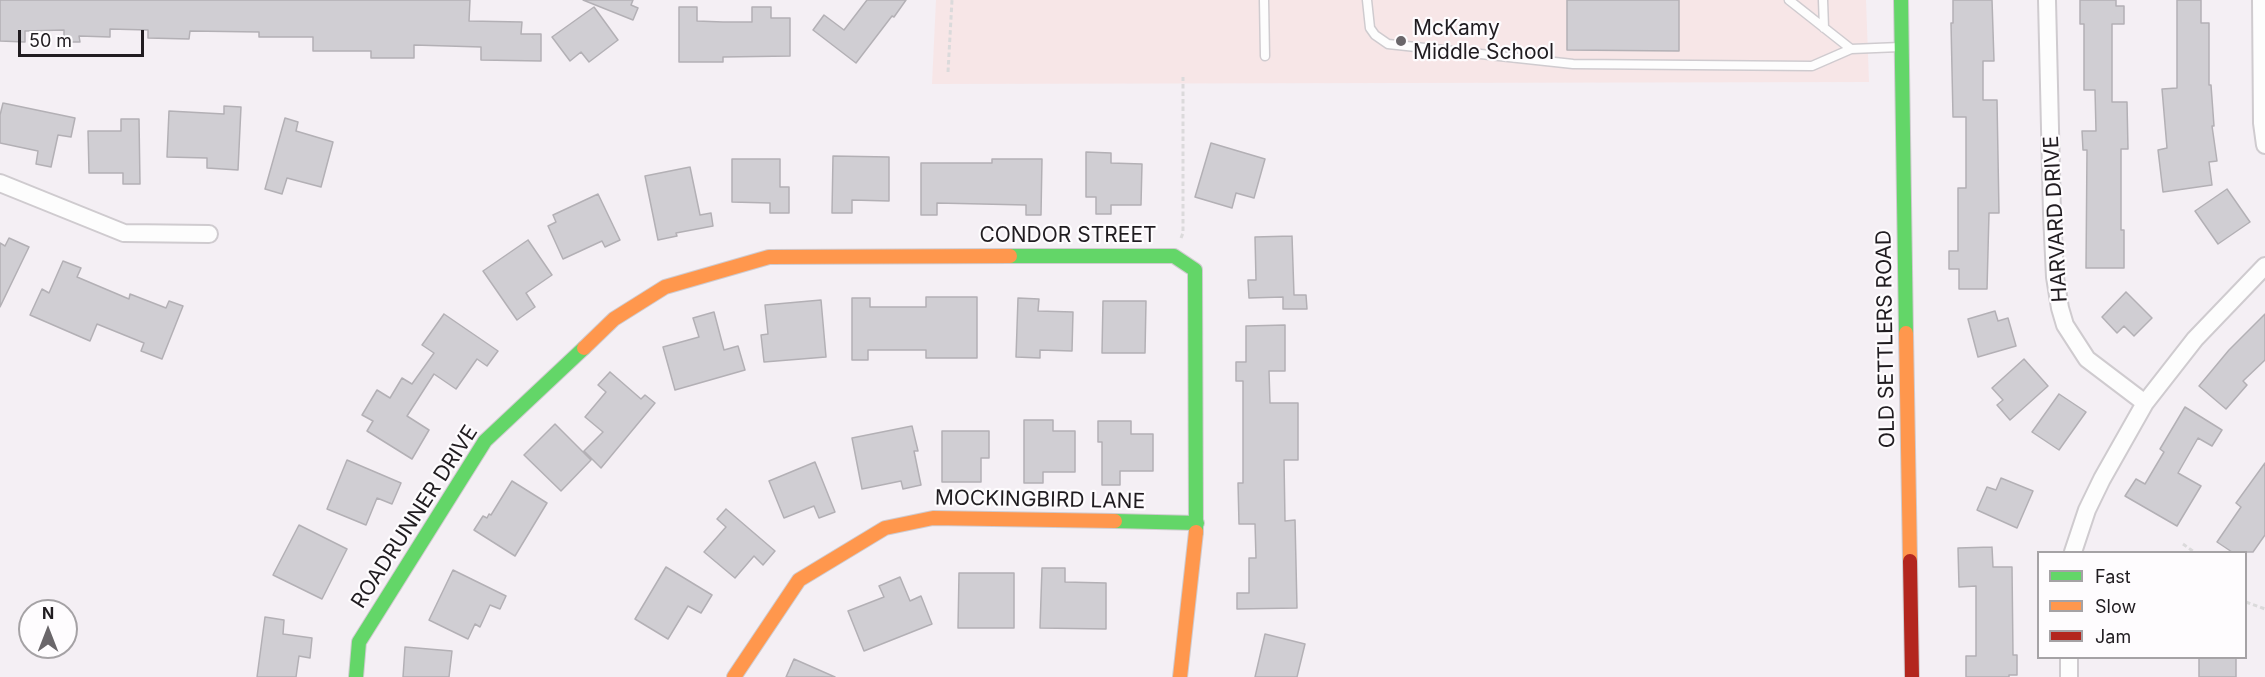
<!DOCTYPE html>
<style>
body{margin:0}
#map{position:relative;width:2265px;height:677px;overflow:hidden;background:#f4eff4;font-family:Inter,sans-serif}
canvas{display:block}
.legend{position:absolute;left:2037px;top:551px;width:210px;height:108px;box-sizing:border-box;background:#fefcfe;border:2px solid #a5a2a5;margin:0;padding:8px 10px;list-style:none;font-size:18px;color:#201c20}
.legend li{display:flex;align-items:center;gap:12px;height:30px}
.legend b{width:30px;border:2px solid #a5a2a5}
.north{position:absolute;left:18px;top:599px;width:60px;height:60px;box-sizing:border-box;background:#fefcfe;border:2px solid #a5a2a5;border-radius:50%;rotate:0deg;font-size:16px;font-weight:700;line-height:24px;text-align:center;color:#201c20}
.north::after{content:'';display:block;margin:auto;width:21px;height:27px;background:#6a666a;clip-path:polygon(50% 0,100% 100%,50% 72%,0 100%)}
.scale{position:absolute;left:18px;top:30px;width:126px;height:27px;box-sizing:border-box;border:3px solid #201c20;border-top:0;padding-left:8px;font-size:18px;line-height:21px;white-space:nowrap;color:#201c20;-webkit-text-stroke:4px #fefcfe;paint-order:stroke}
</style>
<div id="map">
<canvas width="2265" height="677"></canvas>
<ul class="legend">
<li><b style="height:8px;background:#63d668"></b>Fast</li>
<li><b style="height:8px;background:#ff974d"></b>Slow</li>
<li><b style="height:8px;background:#b3261e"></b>Jam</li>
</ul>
<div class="north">N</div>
<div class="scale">50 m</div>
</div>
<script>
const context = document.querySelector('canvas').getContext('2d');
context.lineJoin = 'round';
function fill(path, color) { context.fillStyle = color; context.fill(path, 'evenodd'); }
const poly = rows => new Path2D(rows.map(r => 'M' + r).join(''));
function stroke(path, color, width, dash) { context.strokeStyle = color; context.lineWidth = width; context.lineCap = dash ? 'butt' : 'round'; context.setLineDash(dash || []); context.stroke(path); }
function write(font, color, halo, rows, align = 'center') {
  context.font = font + ' Inter,sans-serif'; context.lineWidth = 4.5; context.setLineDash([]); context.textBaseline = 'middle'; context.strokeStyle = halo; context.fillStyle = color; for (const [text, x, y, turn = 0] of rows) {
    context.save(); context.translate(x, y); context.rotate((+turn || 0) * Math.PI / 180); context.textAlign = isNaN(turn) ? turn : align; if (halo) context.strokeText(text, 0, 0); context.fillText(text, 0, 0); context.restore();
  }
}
const education = poly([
 [936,0,1866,0,1869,82,932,84]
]);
const building = poly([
 [0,0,470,0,469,21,522,22,521,34,541,34,541,61,481,60,481,47,414,45,414,58,371,58,371,51,313,51,313,37,259,37,259,32,190,31,189,39,148,38,148,30,110,29,110,37,79,36,80,42,64,42,64,30,25,31,25,42,0,41,0,0],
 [583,0,633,0,631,5,638,8,633,20,583,0],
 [867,0,906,0,894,17,892,16,856,63,813,30,824,15,844,30,867,0],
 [1567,0,1679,0,1679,51,1567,50,1567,0],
 [1953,0,1992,0,1994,61,1983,61,1983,100,1997,100,1999,213,1989,213,1987,289,1959,289,1959,269,1949,269,1949,251,1958,251,1958,188,1966,188,1966,117,1953,117,1951,23,1953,23,1953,0],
 [2080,0,2116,0,2116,6,2124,6,2124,24,2112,24,2112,102,2127,102,2128,149,2121,149,2121,230,2124,230,2124,268,2086,268,2087,150,2083,150,2082,131,2096,131,2095,90,2084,90,2084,24,2080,24,2080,0],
 [2177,0,2201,0,2201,23,2209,23,2209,85,2211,85,2214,126,2212,126,2217,161,2209,162,2212,185,2163,192,2158,150,2167,148,2162,89,2177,88,2177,0],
 [594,7,618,40,589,62,581,52,570,61,552,37,594,7],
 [679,7,697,7,697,21,723,22,752,22,752,7,771,7,771,18,790,18,790,56,723,57,723,62,679,62,679,7],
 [3,103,75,118,71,137,58,135,51,167,36,164,38,151,0,143,0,115,3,103],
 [224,106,241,107,238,170,207,168,207,158,167,157,169,111,224,114,224,106],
 [285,118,298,122,296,131,333,142,321,187,287,178,282,194,265,189,285,118],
 [121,119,139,119,140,184,123,184,123,173,89,173,88,131,121,131,121,119],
 [1211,143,1265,159,1254,198,1236,193,1232,208,1195,197,1211,143],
 [1086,152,1111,153,1111,163,1142,164,1141,205,1111,205,1111,214,1096,214,1096,197,1086,197,1086,152],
 [833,156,889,157,889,201,852,200,852,213,832,213,833,156],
 [732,159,780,159,780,187,789,187,789,213,770,213,770,203,732,202,732,159],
 [992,159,1042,159,1041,215,1026,215,1026,205,937,203,937,215,921,215,921,163,992,163,992,159],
 [690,167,700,215,711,213,713,226,676,233,677,236,658,240,645,176,690,167],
 [2227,189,2250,222,2218,244,2195,211,2227,189],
 [598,194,620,240,605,247,602,241,563,259,548,226,556,222,553,215,598,194],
 [1292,236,1294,295,1306,295,1307,309,1283,309,1283,297,1249,298,1248,280,1256,280,1255,237,1292,236],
 [9,238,29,247,0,307,0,243,5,246,9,238],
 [528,240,552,275,526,293,535,307,517,320,483,271,528,240],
 [63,261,81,268,77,277,129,299,130,294,166,308,169,301,183,306,162,359,141,351,144,343,97,324,90,341,30,315,42,289,49,293,63,261],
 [2126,292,2152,318,2134,336,2124,326,2117,333,2102,317,2126,292],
 [926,297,977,297,977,358,926,358,926,350,868,350,868,360,852,360,852,298,870,298,870,307,926,307,926,297],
 [1018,298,1039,299,1038,311,1073,312,1072,351,1040,350,1040,358,1016,357,1018,298],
 [821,300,826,357,764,362,761,335,768,334,765,305,821,300],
 [1103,301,1146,301,1145,353,1102,353,1103,301],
 [1995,311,1998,321,2008,318,2016,346,1978,357,1968,319,1995,311],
 [714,312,724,350,738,346,745,370,675,390,663,347,699,337,693,318,714,312],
 [444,314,498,351,487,366,477,359,456,389,434,374,407,416,429,430,412,459,367,431,373,421,362,415,377,390,390,398,402,378,412,384,434,353,422,345,444,314],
 [2265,314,2265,360,2243,381,2247,385,2226,409,2199,386,2229,350,2265,314],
 [1285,325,1285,371,1269,371,1270,403,1298,403,1298,460,1284,460,1285,521,1295,520,1297,608,1237,609,1237,593,1249,593,1249,558,1256,558,1255,524,1239,524,1238,483,1243,483,1243,381,1236,381,1236,362,1246,362,1246,326,1285,325],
 [2024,359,2048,386,2010,420,1997,405,2003,400,1992,388,2024,359],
 [610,372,641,399,645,395,655,403,601,468,584,451,603,432,585,417,606,392,598,385,610,372],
 [2059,394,2086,412,2059,450,2032,432,2059,394],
 [2185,407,2222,430,2212,446,2198,438,2178,473,2201,486,2177,526,2125,496,2136,479,2145,484,2164,452,2160,449,2185,407],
 [1024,420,1053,420,1053,431,1075,431,1075,472,1043,472,1043,483,1024,483,1024,420],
 [1098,421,1131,421,1131,434,1153,434,1153,471,1120,471,1120,485,1102,485,1102,442,1098,442,1098,421],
 [555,424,591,460,561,491,524,455,555,424],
 [912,426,918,451,914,451,921,485,903,489,901,481,862,489,852,438,912,426],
 [942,431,989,431,989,458,981,458,981,482,942,482,942,431],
 [347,460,401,483,392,504,377,498,366,525,327,509,347,460],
 [815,462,835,512,819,518,814,506,784,518,769,481,815,462],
 [2265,463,2265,535,2253,552,2232,552,2217,542,2241,507,2236,503,2265,463],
 [2001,478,2033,491,2017,528,1977,510,1987,487,1996,490,2001,478],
 [512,481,547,503,515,556,474,530,483,516,487,518,489,514,491,515,512,481],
 [726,509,775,551,763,565,754,556,735,578,704,552,726,527,717,519,726,509],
 [299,525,347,549,322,599,273,575,299,525],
 [1992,547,1993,567,2012,567,2013,655,2017,655,2017,675,2009,675,2009,677,1966,677,1966,656,1976,656,1976,586,1959,587,1958,548,1992,547],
 [666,567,712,595,701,613,688,606,668,639,635,619,666,567],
 [1042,568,1065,568,1065,582,1106,583,1106,629,1040,628,1042,568],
 [453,570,506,596,500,609,490,605,480,627,475,624,468,639,429,620,453,570],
 [959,573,1014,573,1014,628,958,628,959,573],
 [900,577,910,601,921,596,932,624,864,651,848,611,884,597,879,586,900,577],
 [265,617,284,620,283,634,312,638,310,658,299,656,296,677,257,677,265,617],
 [1265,634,1305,644,1297,677,1255,677,1265,634],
 [405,647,452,651,449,677,403,677,405,647],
 [2199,657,2236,657,2236,677,2199,677,2199,657],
 [794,659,835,677,786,677,794,659]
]);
const path = poly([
 [948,72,952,0],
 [1181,238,1183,233,1183,77],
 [2183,544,2194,552],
 [2246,602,2265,609]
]);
const lane = poly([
 [1264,0,1265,56],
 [1367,0,1370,28,1375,35,1388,44,1573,64,1812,66,1851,49,1900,47],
 [1789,0,1851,49],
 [1823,0,1824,28]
]);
const street = poly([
 [2047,0,2052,214,2055,277,2060,308,2065,325,2087,359,2145,403],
 [2261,0,2262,123,2265,145],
 [0,183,124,233,209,234],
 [2073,552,2087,510,2102,479,2145,403,2195,339,2265,266],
 [2069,658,2069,677]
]);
const fast = poly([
 [1901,0,1906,333],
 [1010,256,1174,256,1195,270,1196,532],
 [1115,521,1197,523],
 [356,677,359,642,485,441,584,348]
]);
const slow = poly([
 [1906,333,1910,561],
 [584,348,614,319,665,287,769,257,1010,256],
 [734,677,799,580,885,528,933,518,1115,521],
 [1180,677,1196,532]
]);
const jam = poly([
 [1910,561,1912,677]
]);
const markers = [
 [1401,41,6,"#6a666a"]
];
const poiNames = [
 ["McKamy",1413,29],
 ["Middle School",1413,53]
];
const streetNames = [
 ["HARVARD DRIVE",2056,219,-93],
 ["CONDOR STREET",1068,236],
 ["OLD SETTLERS ROAD",1886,339,-91],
 ["MOCKINGBIRD LANE",1040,500,1],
 ["ROADRUNNER DRIVE",415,517,-57]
];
fill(education, '#f7e6e7');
fill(building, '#d0ced3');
stroke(building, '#b3b0b5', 1.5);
stroke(lane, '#cfcbcf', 11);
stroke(street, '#cfcbcf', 20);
stroke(fast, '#cfcbcf', 16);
stroke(slow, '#cfcbcf', 16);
stroke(jam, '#cfcbcf', 16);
stroke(path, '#dbdadb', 3, [4.5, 3]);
stroke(lane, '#fdfdfd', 8);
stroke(street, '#fdfdfd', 16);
stroke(fast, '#63d668', 14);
stroke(slow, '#ff974d', 14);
stroke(jam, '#b3261e', 14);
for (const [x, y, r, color] of markers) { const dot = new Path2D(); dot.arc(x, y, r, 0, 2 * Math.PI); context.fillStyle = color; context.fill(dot); stroke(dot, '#fefcfe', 2); }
write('21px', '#201c20', '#fefcfe', poiNames, 'left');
write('21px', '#201c20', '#fefcfe', streetNames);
</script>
